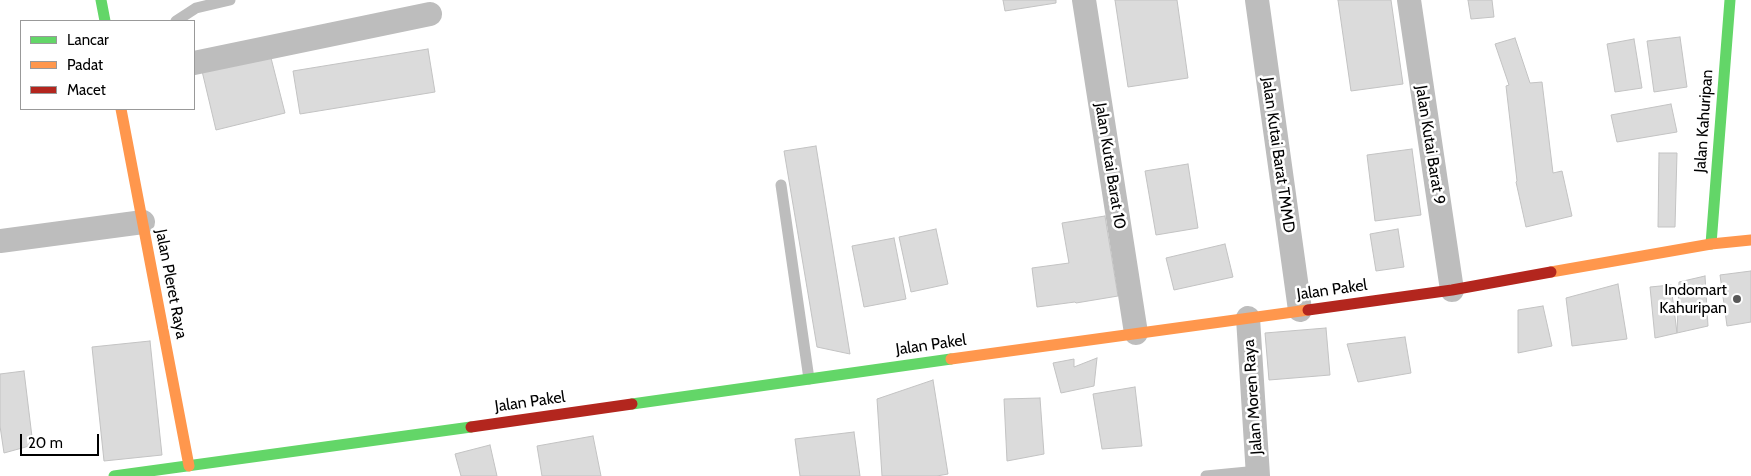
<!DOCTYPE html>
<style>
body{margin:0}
#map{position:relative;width:1751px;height:476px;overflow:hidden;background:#fff;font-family:Cabin,sans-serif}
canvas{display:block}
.legend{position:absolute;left:20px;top:20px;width:175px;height:90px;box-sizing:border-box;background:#fff;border:1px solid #999;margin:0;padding:6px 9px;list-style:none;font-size:15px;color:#000}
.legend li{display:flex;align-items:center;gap:10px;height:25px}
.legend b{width:25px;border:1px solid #999}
.scale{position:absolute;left:20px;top:434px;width:79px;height:22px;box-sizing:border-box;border:2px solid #000;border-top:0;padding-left:6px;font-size:15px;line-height:18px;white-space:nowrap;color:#000;-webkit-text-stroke:4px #fff;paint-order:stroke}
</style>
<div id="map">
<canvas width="1751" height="476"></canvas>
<ul class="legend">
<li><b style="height:6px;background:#63d668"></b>Lancar</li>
<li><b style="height:6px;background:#ff974d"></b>Padat</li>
<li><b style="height:6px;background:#b3261e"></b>Macet</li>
</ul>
<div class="scale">20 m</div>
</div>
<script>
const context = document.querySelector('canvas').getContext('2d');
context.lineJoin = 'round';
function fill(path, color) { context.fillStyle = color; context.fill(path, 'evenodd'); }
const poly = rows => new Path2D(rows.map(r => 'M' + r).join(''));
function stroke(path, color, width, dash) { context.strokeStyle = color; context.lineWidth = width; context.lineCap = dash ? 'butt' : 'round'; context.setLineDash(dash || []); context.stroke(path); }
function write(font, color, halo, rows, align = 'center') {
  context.font = font + ' Cabin,sans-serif'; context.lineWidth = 5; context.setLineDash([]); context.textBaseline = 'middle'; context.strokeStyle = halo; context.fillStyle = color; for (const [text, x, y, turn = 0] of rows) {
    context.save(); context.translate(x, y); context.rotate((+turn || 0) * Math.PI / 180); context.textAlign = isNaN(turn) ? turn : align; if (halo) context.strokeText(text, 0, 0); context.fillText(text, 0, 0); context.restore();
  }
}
const building = poly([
 [1003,0,1056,0,1056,3,1005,11,1003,0],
 [1115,0,1177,0,1188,78,1128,87,1115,0],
 [1338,0,1391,0,1403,84,1351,91,1338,0],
 [1468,0,1492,0,1494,17,1471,19,1468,0],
 [1680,37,1687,87,1654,92,1647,41,1680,37],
 [1515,38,1530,83,1542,82,1553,173,1562,171,1572,216,1526,227,1516,182,1517,181,1506,86,1509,85,1495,44,1515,38],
 [1634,39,1642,88,1615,92,1607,44,1634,39],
 [428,49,435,92,300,114,293,71,428,49],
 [270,54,285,113,216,130,202,71,270,54],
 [1671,104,1677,132,1617,142,1611,115,1671,104],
 [816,146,850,354,817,347,784,151,816,146],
 [1412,149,1421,215,1375,221,1367,155,1412,149],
 [1659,153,1677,153,1675,227,1658,227,1659,153],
 [1188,164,1198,228,1156,235,1145,171,1188,164],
 [1105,216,1118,296,1076,303,1075,302,1037,307,1032,268,1069,263,1062,223,1105,216],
 [936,229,948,284,911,292,899,237,936,229],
 [1398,229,1404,267,1376,271,1370,234,1398,229],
 [894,238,906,299,864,307,852,246,894,238],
 [1225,244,1233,277,1174,290,1166,258,1225,244],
 [1751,271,1751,322,1727,326,1720,275,1751,271],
 [1705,276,1708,326,1677,333,1679,282,1705,276],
 [1618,284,1627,339,1572,346,1566,298,1618,284],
 [1671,285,1677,333,1655,338,1650,287,1671,285],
 [1543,306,1552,346,1518,353,1518,310,1543,306],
 [1326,328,1330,375,1269,380,1265,333,1326,328],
 [1405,337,1411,373,1358,382,1347,344,1405,337],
 [150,341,162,455,104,461,92,347,150,341],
 [1097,358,1094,386,1061,393,1053,363,1074,359,1074,367,1097,358],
 [24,371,33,445,4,453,0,426,0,374,24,371],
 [933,380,948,474,937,476,882,476,877,399,933,380],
 [1135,387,1142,446,1102,449,1093,394,1135,387],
 [1040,398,1044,454,1007,461,1004,399,1040,398],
 [854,432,860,476,800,476,795,439,854,432],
 [593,436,601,476,542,476,537,446,593,436],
 [490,445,497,476,461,476,455,454,490,445]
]);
const lane = poly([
 [176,21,196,8,230,0],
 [781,185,809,379],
 [1206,476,1258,471]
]);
const street = poly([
 [1084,0,1136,333],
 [1257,0,1300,310],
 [1409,0,1452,290],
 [194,63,430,14],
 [0,241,143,222],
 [1248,318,1258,476]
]);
const fast = poly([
 [101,0,105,21],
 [1711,244,1730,0],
 [632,404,951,359],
 [114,476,471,427]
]);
const slow = poly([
 [121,109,189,466],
 [1551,272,1711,244,1751,240],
 [951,359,1308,310]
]);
const jam = poly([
 [1308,310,1452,290,1551,272],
 [471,427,632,404]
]);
const markers = [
 [1737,299,5,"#595959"]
];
const streetNames = [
 ["Jalan Kahuripan",1704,121,-86],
 ["Jalan Kutai Barat 9",1430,145,81],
 ["Jalan Kutai Barat TMMD",1278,155,82],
 ["Jalan Kutai Barat 10",1110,166,81],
 ["Jalan Pleret Raya",171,284,79],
 ["Jalan Pakel",1332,290,-8],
 ["Jalan Pakel",931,345,-8],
 ["Jalan Moren Raya",1253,397,-94],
 ["Jalan Pakel",530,402,-8]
];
const poiNames = [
 ["Indomart",1727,290],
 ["Kahuripan",1727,308]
];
fill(building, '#dbdbdb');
stroke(building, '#c3c3c3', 1);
stroke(lane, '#bdbdbd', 11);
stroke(street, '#bdbdbd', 24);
stroke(fast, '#63d668', 11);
stroke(slow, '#ff974d', 11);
stroke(jam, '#b3261e', 11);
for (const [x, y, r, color] of markers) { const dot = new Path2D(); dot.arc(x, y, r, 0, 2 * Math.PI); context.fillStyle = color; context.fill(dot); stroke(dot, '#fff', 2); }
write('16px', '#000', '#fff', streetNames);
write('16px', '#000', '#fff', poiNames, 'right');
</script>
